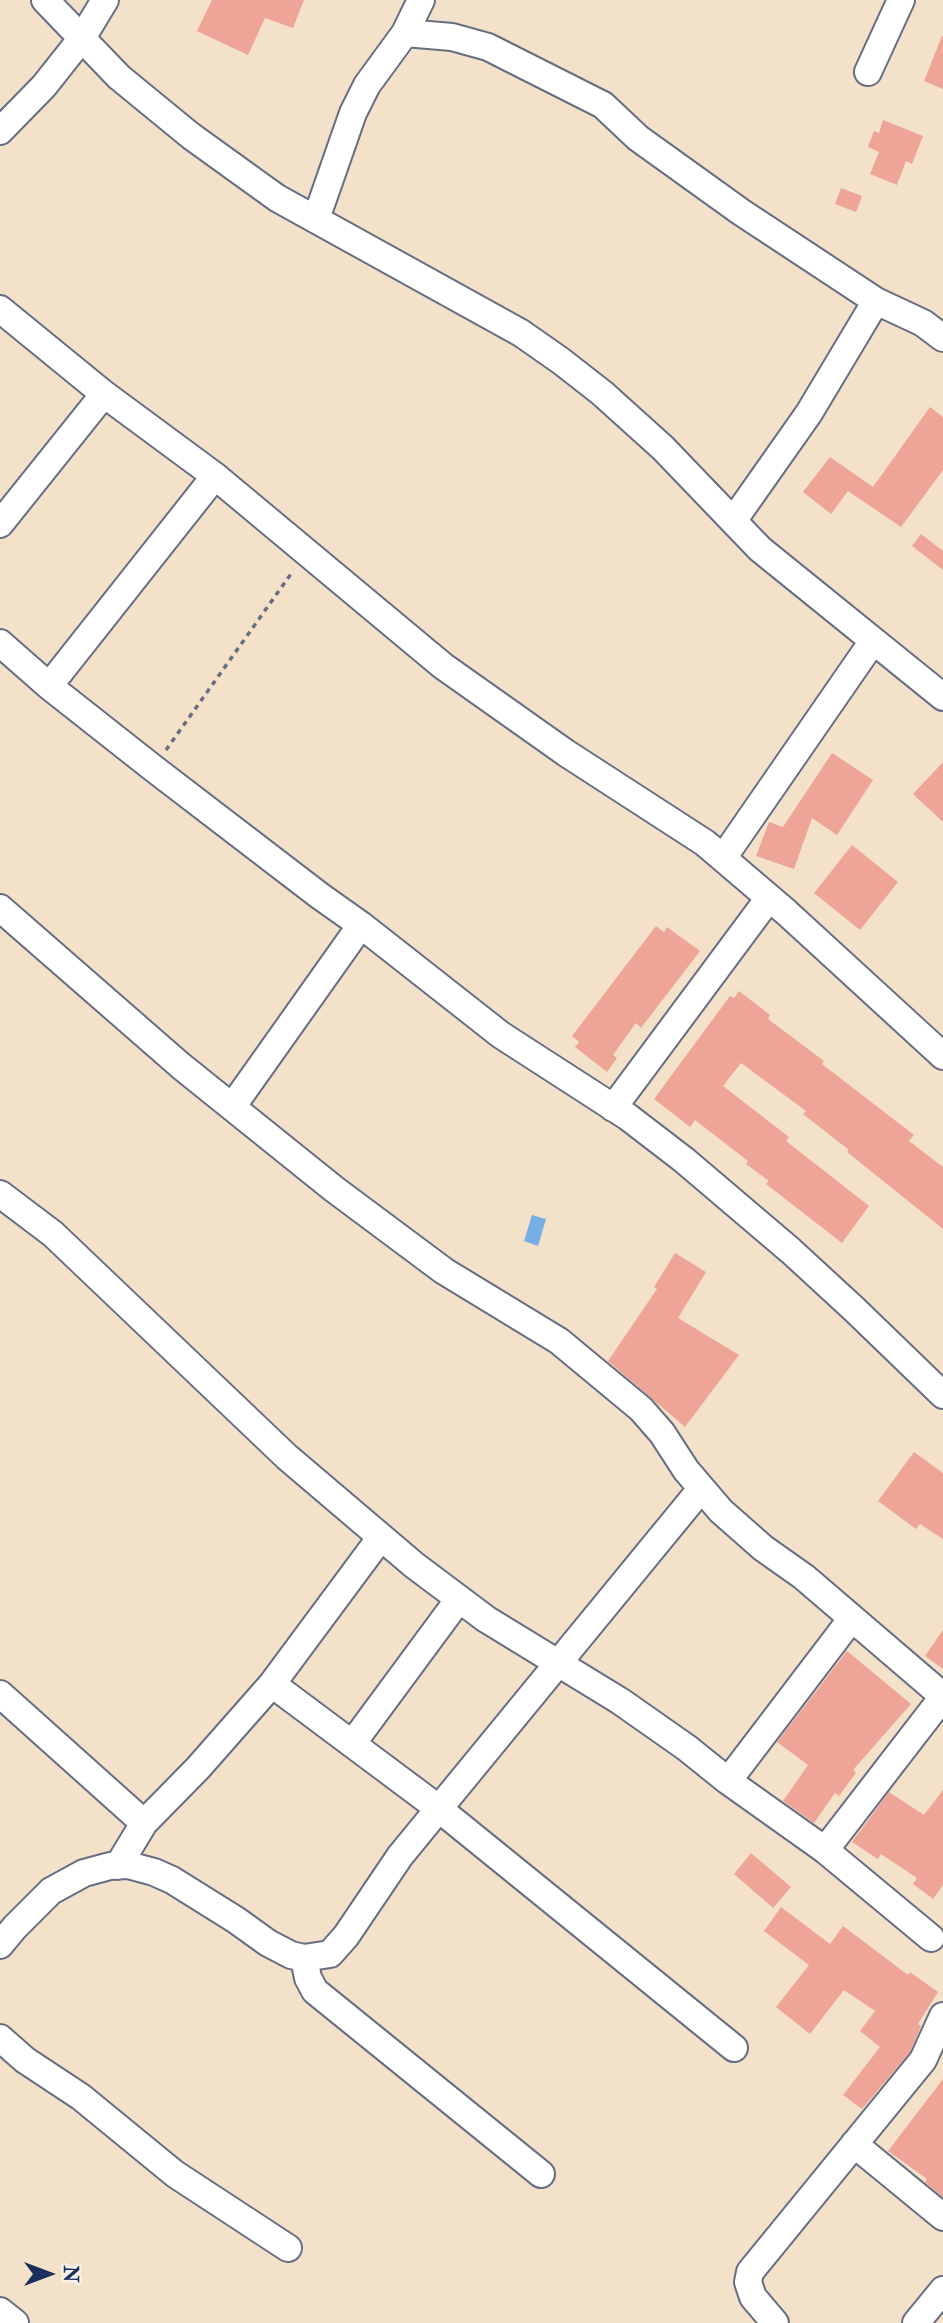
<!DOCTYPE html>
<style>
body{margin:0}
#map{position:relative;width:943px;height:2323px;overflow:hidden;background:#f3e2c9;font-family:"IM FELL Double Pica",serif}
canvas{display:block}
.north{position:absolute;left:14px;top:2239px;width:70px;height:70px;-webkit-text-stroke:5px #f7f3e8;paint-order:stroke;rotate:90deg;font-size:19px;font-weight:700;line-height:28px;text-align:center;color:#1b2f5e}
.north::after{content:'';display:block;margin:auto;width:24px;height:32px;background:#1b2f5e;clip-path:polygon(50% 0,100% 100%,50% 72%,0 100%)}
</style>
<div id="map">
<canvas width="943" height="2323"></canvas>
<div class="north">N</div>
</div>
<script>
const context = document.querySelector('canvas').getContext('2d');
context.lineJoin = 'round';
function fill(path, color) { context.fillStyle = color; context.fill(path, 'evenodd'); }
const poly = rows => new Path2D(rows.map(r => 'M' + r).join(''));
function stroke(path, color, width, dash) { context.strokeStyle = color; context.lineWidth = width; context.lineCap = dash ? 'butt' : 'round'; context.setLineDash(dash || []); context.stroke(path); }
const water = poly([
 [532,1215,546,1219,538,1246,524,1241]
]);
const building = poly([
 [212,0,304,0,293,28,265,18,248,55,197,31],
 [942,36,943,36,943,89,924,81],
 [883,120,923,136,912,164,906,161,897,185,870,174,879,152,868,147,874,131,879,133],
 [841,188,862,196,856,212,835,204],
 [930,407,943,417,943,470,901,527,848,491,831,514,803,492,830,457,873,487],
 [921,534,943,551,943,570,912,546],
 [832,753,873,780,837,835,812,818,794,869,756,856,769,822,783,827],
 [943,762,943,822,913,794],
 [852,845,898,882,860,930,814,893],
 [656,926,664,932,667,927,700,951,641,1028,636,1023,613,1055,617,1058,607,1072,575,1047,579,1042,572,1036],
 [739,991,770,1015,768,1019,824,1061,822,1064,914,1135,909,1141,943,1167,943,1229,847,1152,849,1150,803,1114,806,1111,741,1063,723,1086,789,1137,786,1141,869,1206,842,1243,766,1184,769,1181,746,1164,748,1161,695,1120,690,1127,654,1099,730,996,734,998],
 [675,1253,706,1272,678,1318,739,1355,685,1427,608,1361,657,1289,654,1287],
 [914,1452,943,1473,943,1539,920,1524,916,1529,878,1501],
 [943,1630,943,1669,925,1656],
 [847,1651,911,1704,853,1770,856,1773,839,1796,835,1793,814,1823,783,1801,808,1765,777,1742],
 [943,1790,943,1885,933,1899,913,1884,917,1878,881,1854,878,1859,852,1842,889,1792,924,1815],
 [751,1853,791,1887,773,1908,734,1874],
 [781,1907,830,1944,843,1926,908,1975,910,1972,938,1992,918,2024,921,2026,910,2052,862,2109,843,2095,880,2047,860,2031,875,2011,844,1990,810,2034,776,2007,809,1965,764,1931],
 [943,2079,943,2197,925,2182,927,2179,888,2151]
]);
const path = poly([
 [166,750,293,571]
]);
const minor = poly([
 [45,0,119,77,191,136,277,198,521,333,561,361,602,393,663,448,760,549,943,697],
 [405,33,452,37,488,47,603,105,638,138,741,212,876,301,923,323,943,338],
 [868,72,901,0],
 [0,131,44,86,82,38,105,0],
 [316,219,353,113,367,85,405,33,421,0],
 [0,309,104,394,215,476,443,666,566,753,705,843,786,912,943,1056],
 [733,521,809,413,876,301],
 [0,524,104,394],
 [0,643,49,686,153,768,320,896,361,925,501,1035,628,1117,684,1160,791,1251,854,1309,943,1395],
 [49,686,215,476],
 [723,858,873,641],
 [0,908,181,1066,334,1189,444,1271,559,1341,641,1409,662,1433,686,1470,721,1511,763,1548,804,1577,943,1696],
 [232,1107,361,925],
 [613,1108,769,898],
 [0,1194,53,1234,287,1457,414,1565,486,1619,620,1701,687,1748,728,1781,825,1850,931,1938],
 [272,1684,438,1808,734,2048],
 [0,1694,144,1823],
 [352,1744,459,1599],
 [728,1781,852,1618],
 [825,1850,943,1697],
 [118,1866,144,1823,198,1768,272,1684,381,1537],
 [0,1945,15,1927,51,1891,84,1873,110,1866,128,1865,154,1872,172,1880,236,1920,268,1943,291,1955,304,1958,330,1954,346,1936,400,1856,701,1489],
 [304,1958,308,1978,315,1991,541,2174],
 [0,2038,25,2060,81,2097,175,2174,288,2248],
 [854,2144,943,2217],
 [0,2311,15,2323],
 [775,2323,753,2297,748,2282,750,2272,923,2060,943,2016],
 [916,2323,943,2290]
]);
fill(water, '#78aee6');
fill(building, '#eea496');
stroke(minor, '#676e83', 30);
stroke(path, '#676e83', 3.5, [5, 5]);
stroke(minor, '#fff', 26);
</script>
